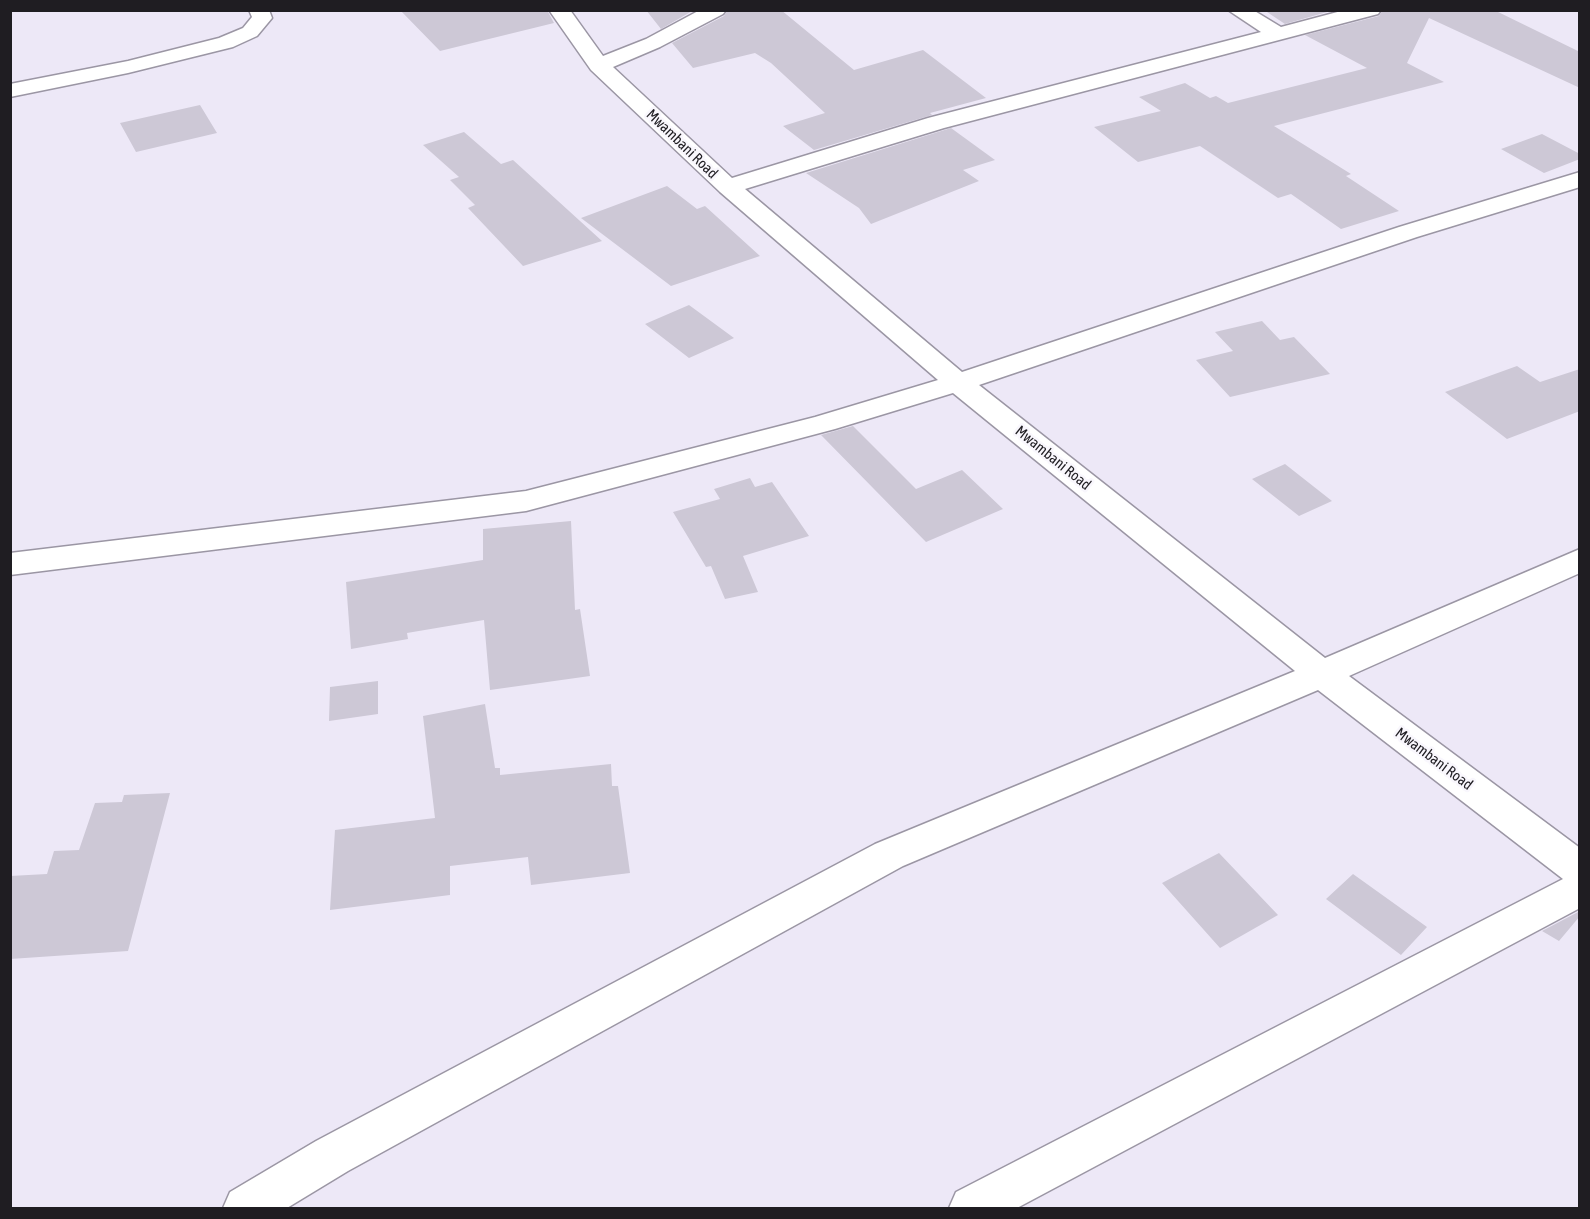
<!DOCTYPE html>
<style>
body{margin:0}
#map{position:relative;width:1590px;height:1219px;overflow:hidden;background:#ede8f7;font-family:"Asap Condensed",sans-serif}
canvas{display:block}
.frame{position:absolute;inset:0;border:12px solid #1f1d22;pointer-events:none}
</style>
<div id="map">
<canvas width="1590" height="1219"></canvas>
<div class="frame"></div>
</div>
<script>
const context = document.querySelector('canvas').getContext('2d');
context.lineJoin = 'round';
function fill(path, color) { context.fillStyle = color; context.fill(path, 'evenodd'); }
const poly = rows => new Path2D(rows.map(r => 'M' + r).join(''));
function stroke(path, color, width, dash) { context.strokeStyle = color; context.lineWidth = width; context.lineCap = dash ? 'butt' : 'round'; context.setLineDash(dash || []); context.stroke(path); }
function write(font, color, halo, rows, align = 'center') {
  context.font = font + ' "Asap Condensed",sans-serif'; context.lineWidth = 5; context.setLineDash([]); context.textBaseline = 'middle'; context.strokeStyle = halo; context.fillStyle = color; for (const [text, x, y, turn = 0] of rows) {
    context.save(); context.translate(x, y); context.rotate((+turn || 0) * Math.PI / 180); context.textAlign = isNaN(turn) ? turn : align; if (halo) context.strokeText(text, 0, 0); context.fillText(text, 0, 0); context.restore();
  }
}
const building = poly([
 [400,10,547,10,554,23,440,51],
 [646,10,694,10,661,29],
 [728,10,781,10,854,70,923,50,986,98,930,113,932,115,814,150,783,126,825,113,771,63,755,53,693,68,672,43,724,16],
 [1264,10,1334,10,1285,24],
 [1383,10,1494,10,1580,52,1580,88,1429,18,1407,63,1444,82,1274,126,1351,174,1346,176,1399,211,1341,229,1291,194,1278,198,1200,146,1138,162,1094,127,1161,111,1139,97,1185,83,1210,98,1216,96,1228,103,1367,68,1305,35,1379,16],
 [200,105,217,133,136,152,120,123],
 [951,128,995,160,963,170,979,181,871,224,859,208,806,173],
 [464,132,501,164,513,160,602,241,523,266,468,208,475,205,450,180,459,177,423,145],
 [1542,134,1580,154,1580,159,1544,173,1501,149],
 [667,186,697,209,705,206,760,256,671,286,581,218],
 [689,305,734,338,689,358,645,324],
 [1262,321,1280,340,1294,337,1330,374,1230,397,1196,360,1233,351,1215,332],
 [1517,366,1540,382,1580,369,1580,411,1507,439,1445,392],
 [853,426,916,489,962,470,1003,509,926,542,821,435],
 [1285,464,1332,501,1299,516,1252,479],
 [750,478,755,487,772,482,809,536,743,556,758,592,725,599,711,566,706,567,673,512,720,499,714,489],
 [571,521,575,610,580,609,590,676,490,690,484,620,407,633,408,639,351,649,346,582,483,560,483,529],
 [378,681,378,714,329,721,330,687],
 [485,704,495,768,500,768,500,775,611,764,612,786,618,786,630,873,531,885,528,857,450,866,450,895,330,910,335,830,435,818,423,716],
 [170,793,128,951,10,959,10,876,47,874,54,851,79,850,95,803,122,802,124,795],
 [1219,853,1278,915,1220,948,1162,883],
 [1353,874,1427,927,1401,955,1326,899],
 [1580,911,1580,916,1559,941,1542,931]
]);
const minor = poly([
 [249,10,269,10,272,18,257,36,233,47,128,73,10,97,10,84,128,61,219,38,243,28,252,17,249,10],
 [549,10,570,10,603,56,646,39,700,10,726,10,723,14,660,47,613,67,732,178,928,118,1261,32,1228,10,1253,10,1281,27,1345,10,1381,10,1378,14,944,128,745,189,962,372,1399,227,1580,172,1580,187,1417,237,979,385,1325,658,1580,549,1580,573,1349,676,1580,848,1580,908,1017,1208,949,1208,956,1192,1563,879,1318,690,903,866,348,1171,287,1208,223,1208,230,1192,316,1141,875,844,1295,671,953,393,835,429,526,511,10,575,10,553,526,491,815,417,938,380,720,192,591,70,549,10]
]);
const streetNames = [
 ["Mwambani Road",682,144,44],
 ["Mwambani Road",1053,458,39],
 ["Mwambani Road",1434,759,37]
];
fill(building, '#cdc8d6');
stroke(minor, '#9b96a4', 3);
fill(minor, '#fff');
write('15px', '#1f1d22', '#f9f7fd', streetNames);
</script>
